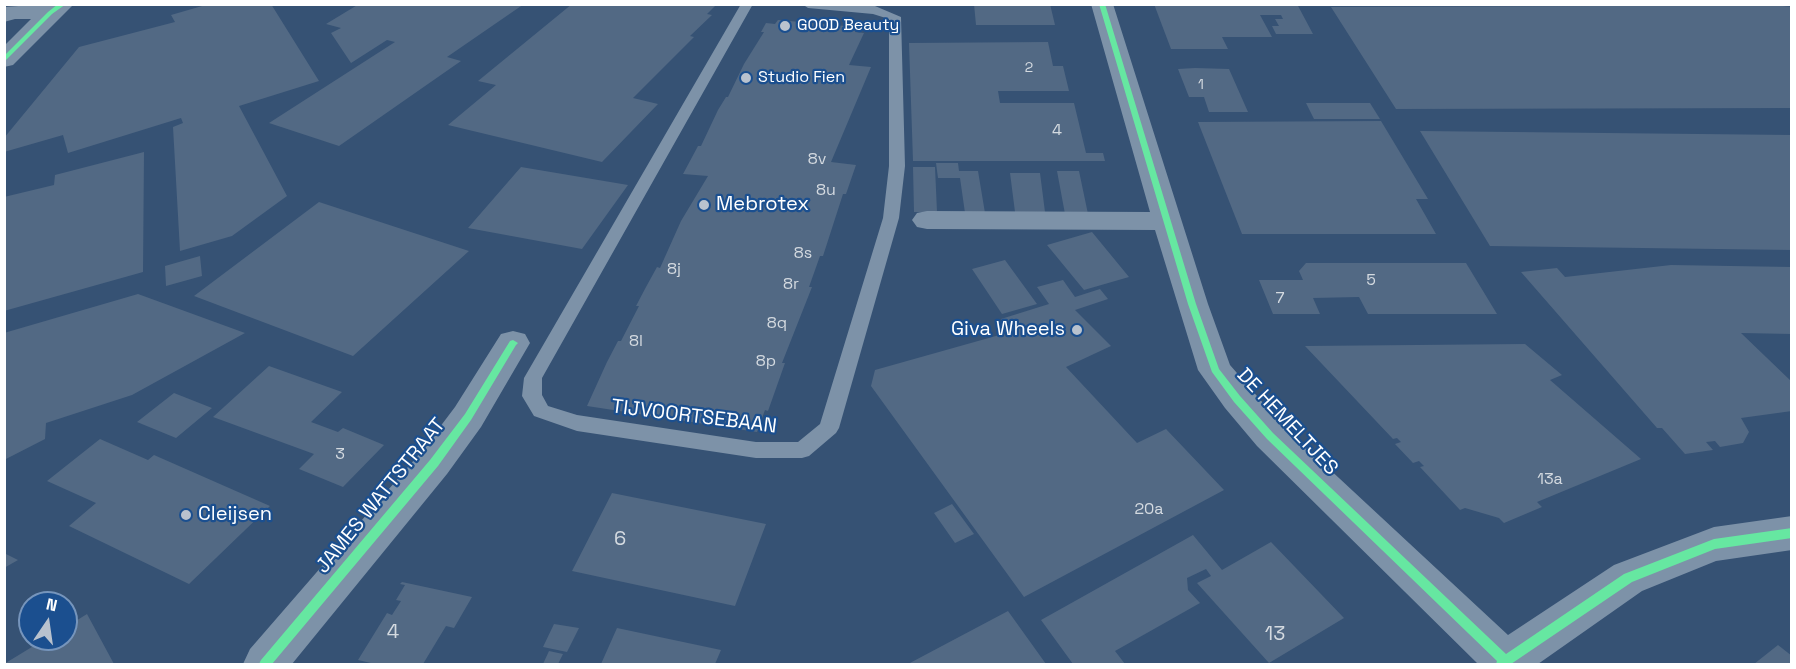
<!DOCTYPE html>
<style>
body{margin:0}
#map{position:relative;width:1796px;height:669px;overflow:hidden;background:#365274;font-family:"Space Grotesk",sans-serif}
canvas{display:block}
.frame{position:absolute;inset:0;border:6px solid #fff;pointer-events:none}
.north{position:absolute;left:18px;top:591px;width:60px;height:60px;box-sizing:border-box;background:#1b4f8f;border:2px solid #7695bc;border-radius:50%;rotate:13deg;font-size:16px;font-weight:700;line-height:24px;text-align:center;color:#fff}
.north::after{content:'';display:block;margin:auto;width:21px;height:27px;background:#b9c2ce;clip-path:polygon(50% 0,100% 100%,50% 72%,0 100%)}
</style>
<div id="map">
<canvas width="1796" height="669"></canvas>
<div class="frame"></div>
<div class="north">N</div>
</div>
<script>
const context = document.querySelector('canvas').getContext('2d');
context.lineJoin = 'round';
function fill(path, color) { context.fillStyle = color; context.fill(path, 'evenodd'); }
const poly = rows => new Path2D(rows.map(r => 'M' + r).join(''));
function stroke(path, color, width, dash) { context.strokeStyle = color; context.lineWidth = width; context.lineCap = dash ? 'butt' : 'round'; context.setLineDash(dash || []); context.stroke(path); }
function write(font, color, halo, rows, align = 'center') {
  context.font = font + ' "Space Grotesk",sans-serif'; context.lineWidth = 4.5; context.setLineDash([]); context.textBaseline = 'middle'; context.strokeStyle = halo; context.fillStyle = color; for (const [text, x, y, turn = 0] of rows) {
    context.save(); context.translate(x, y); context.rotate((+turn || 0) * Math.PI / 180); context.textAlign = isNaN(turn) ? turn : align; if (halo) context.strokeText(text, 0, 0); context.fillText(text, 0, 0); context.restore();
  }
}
const building = poly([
 [209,4,271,4,319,81,239,106,287,196,232,236,180,251,173,127,183,123,181,118,68,153,63,135,4,152,4,138,79,47,175,22,171,15],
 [359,4,524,4,447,57,461,61,339,146,269,123,395,42,387,40,351,63,331,33,341,28,326,24],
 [572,4,717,4,707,14,712,15,690,36,694,37,633,98,658,104,602,162,448,125,496,85,478,81],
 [974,4,1050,4,1055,25,976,25],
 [1154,4,1297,4,1313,34,1276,34,1272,26,1279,26,1275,19,1283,19,1281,15,1260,15,1272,37,1222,37,1228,49,1171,49],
 [1588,4,1774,5,1792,7,1792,108,1396,109,1331,7,1590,6],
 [778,20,857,27,855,32,864,33,849,65,871,67,831,162,856,165,846,194,843,194,823,256,820,256,809,287,812,287,782,363,785,363,768,411,765,410,757,432,587,406,607,362,618,341,621,341,639,306,636,306,646,287,657,267,660,268,681,221,708,176,683,174,698,146,701,146,718,110,726,97,728,97,744,64,764,32,761,32,766,23,775,24],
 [1048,42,1053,66,1063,66,1069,91,998,91,1000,103,1074,103,1086,153,1103,153,1105,161,913,161,909,43],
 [1195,68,1229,69,1248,112,1209,112,1204,97,1189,97,1178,69],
 [1306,103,1370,103,1380,119,1314,119],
 [1381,121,1428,199,1416,199,1436,234,1242,234,1198,122],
 [1420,131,1792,135,1792,250,1490,246],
 [144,152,143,272,4,311,4,197,54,185,55,175],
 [936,163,958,163,959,171,978,171,985,213,965,213,960,178,938,178],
 [521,167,628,185,582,249,468,228],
 [913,167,935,167,937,212,914,212],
 [1057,171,1079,171,1088,214,1065,214],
 [1010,173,1040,173,1045,212,1015,212],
 [319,202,469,251,353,356,194,296],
 [1092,232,1129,277,1084,290,1047,245],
 [200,256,202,276,166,286,165,266],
 [1005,260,1037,304,1002,314,972,269],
 [1306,263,1466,263,1497,314,1368,314,1359,297,1313,298,1320,314,1273,314,1259,280,1303,280,1299,271],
 [1671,265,1792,267,1792,334,1741,333,1792,382,1792,411,1741,418,1749,432,1743,443,1720,447,1715,441,1706,442,1713,450,1685,454,1662,428,1657,428,1521,272,1557,268,1565,277],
 [1063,280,1075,297,1100,289,1108,299,1075,310,1111,346,1066,367,1137,443,1166,429,1224,490,1024,597,871,386,875,370,1010,332,1001,319,1049,304,1037,287],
 [138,294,245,333,132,395,46,423,45,439,4,460,4,333],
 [1525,344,1562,375,1550,380,1641,459,1537,502,1542,507,1504,523,1499,518,1465,508,1460,510,1420,467,1424,466,1419,461,1413,463,1395,444,1401,442,1397,438,1393,439,1305,346],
 [269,366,342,392,311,422,338,432,343,428,384,445,343,487,299,469,314,454,213,417],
 [174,393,212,408,176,438,137,422],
 [100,439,148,460,154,455,270,506,189,584,69,526,96,503,47,481],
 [612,493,766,524,735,606,572,571],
 [952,504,974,534,955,543,934,513],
 [1193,535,1222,570,1271,542,1344,618,1269,663,1197,583,1211,576,1206,569,1187,578,1188,590,1200,603,1115,651,1125,664,1073,664,1041,620],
 [4,553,18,560,4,568],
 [402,582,472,597,454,628,446,626,423,664,375,664,358,660,387,613,392,615,401,601,396,600,405,585,400,584],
 [1008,611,1046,664,908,664],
 [87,614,114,664,4,664,45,639,66,639,66,627],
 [554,624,579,628,567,652,543,647],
 [617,628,721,650,715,664,601,664],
 [1778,645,1792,656,1792,664,1754,664],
 [549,651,563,654,558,664,543,664]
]);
const service = poly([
 [741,4,753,4,542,378,542,395,548,406,577,415,756,442,798,442,820,424,883,218,889,166,889,19,873,14,808,8,802,4,875,6,901,17,905,166,899,218,839,428,836,433,809,456,802,458,756,458,577,431,534,416,522,396,524,378,741,4]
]);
const minor = poly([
 [47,4,74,4,13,65,4,67,4,46,31,19,15,19,4,22,4,7,47,4],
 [1091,4,1113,4,1208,304,1230,365,1283,426,1508,635,1614,565,1714,527,1792,516,1792,550,1716,561,1642,591,1538,664,1478,664,1257,446,1225,408,1198,370,1155,230,927,229,917,227,912,220,917,213,927,211,1150,212,1091,4],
 [513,331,525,334,530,343,481,427,447,474,292,664,243,664,250,649,421,452,455,407,501,334,513,331]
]);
const cycleway = poly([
 [58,4,66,4,52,14,4,62,4,56,48,12,58,4],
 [1099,4,1105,4,1196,304,1219,369,1240,396,1273,433,1506,654,1624,574,1714,539,1792,528,1792,538,1715,549,1632,582,1511,664,1496,664,1497,661,1267,439,1234,402,1212,372,1188,304,1099,4],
 [513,340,518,343,516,345,471,420,438,466,272,664,259,664,261,660,430,460,465,414,510,341,513,340]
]);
const markers = [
 [785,26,6,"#b9c2ce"],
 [746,78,6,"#b9c2ce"],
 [704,205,6,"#b9c2ce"],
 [1077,330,6,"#b9c2ce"],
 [186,515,6,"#b9c2ce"]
];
const farNumbernames = [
 ["2",1029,68],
 ["1",1201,85]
];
const farPoinames = [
 ["GOOD Beauty",797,26],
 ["Studio Fien",758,78]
];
const numberNames = [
 ["4",1057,131],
 ["8v",817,160],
 ["8u",826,191],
 ["8s",803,254],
 ["8j",674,270],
 ["5",1371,281],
 ["8r",791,285],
 ["7",1280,299],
 ["8q",777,324],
 ["8l",636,342],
 ["8p",766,362],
 ["3",340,455],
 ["13a",1550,480],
 ["20a",1149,510]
];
const poiNames = [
 ["Mebrotex",716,205],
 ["Giva Wheels",1065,330,"right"],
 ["Cleijsen",198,515]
];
const streetNames = [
 ["TIJVOORTSEBAAN",694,417,7],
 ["DE HEMELTJES",1287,422,47],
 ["JAMES WATTSTRAAT",381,496,-51]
];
const nearNumbernames = [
 ["6",620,540],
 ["4",393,633],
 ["13",1275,635]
];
fill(building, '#526984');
fill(service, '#7d92a8');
fill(minor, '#7d92a8');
fill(cycleway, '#66e7a1');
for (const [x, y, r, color] of markers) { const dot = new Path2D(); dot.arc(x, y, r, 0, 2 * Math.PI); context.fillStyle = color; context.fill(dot); stroke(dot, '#1b4f8f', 2); }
write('14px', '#d4dae0', null, farNumbernames);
write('16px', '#fff', '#1b4f8f', farPoinames, 'left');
write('16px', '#d4dae0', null, numberNames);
write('20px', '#fff', '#1b4f8f', poiNames, 'left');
write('20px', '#fff', '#1b4f8f', streetNames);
write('20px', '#d4dae0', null, nearNumbernames);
</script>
